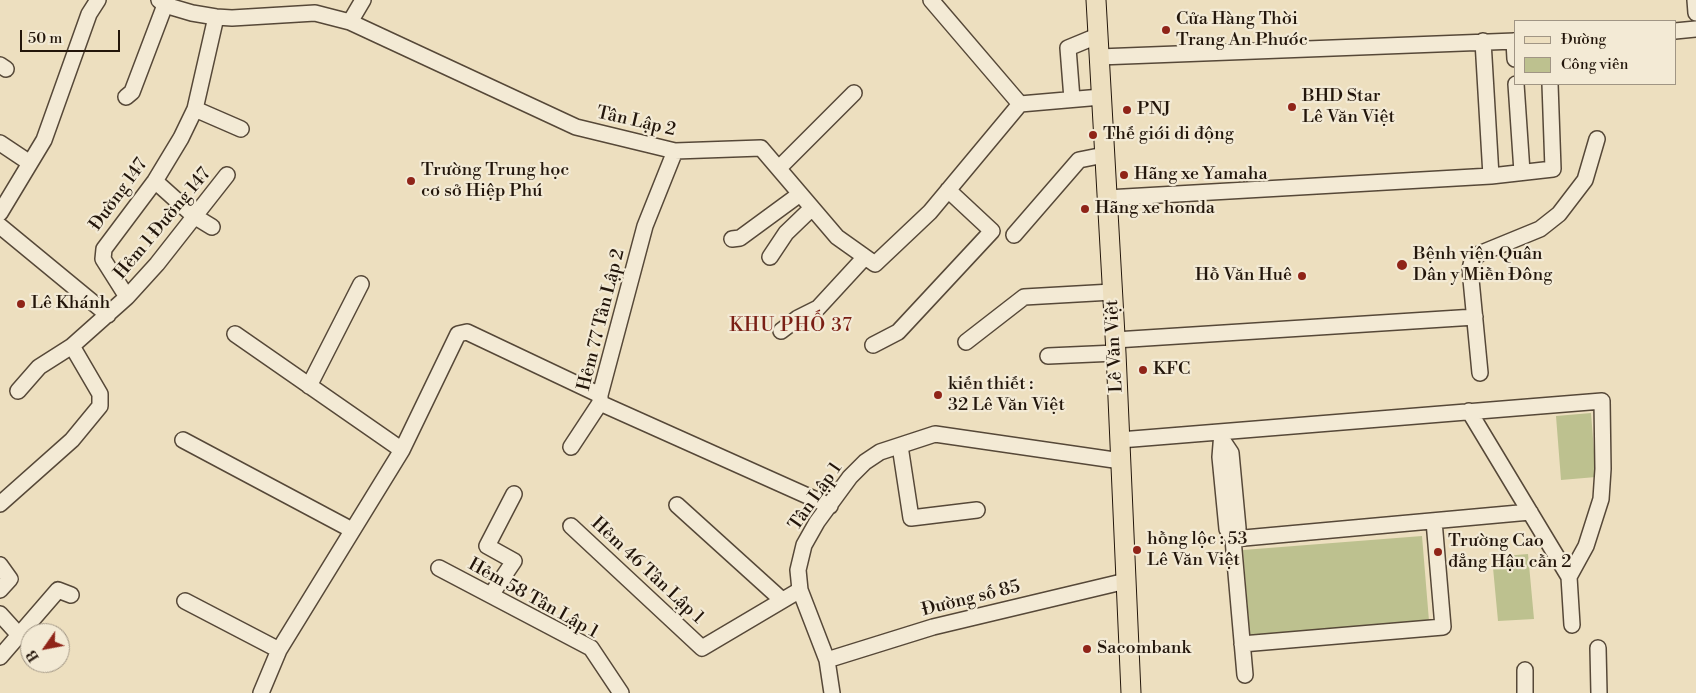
<!DOCTYPE html>
<meta charset="utf-8">
<style>
body{margin:0}
#map{position:relative;width:1696px;height:693px;overflow:hidden;background:#eddfbf;font-family:"Libre Bodoni",serif}
canvas{display:block}
.legend{position:absolute;left:1514px;top:20px;width:162px;height:65px;box-sizing:border-box;background:#f3ead5;border:1px solid #a09584;margin:0;padding:6px 9px;list-style:none;font-size:15px;color:#23160b}
.legend li{display:flex;align-items:center;gap:10px;height:25px}
.legend b{width:25px;border:1px solid #a09584}
.north{position:absolute;left:20px;top:623px;width:50px;height:50px;box-sizing:border-box;background:#f3ead5;border:1px solid #a09584;border-radius:50%;rotate:237deg;font-size:14px;font-weight:700;line-height:20px;text-align:center;color:#23160b}
.north::after{content:'';display:block;margin:auto;width:18px;height:22px;background:#8f2418;clip-path:polygon(50% 0,100% 100%,50% 72%,0 100%)}
.scale{position:absolute;left:20px;top:30px;width:100px;height:22px;box-sizing:border-box;border:2px solid #23160b;border-top:0;padding-left:6px;font-size:15px;line-height:18px;white-space:nowrap;color:#23160b;-webkit-text-stroke:4px #f3ead5;paint-order:stroke}
</style>
<div id="map">
<canvas width="1696" height="693"></canvas>
<ul class="legend">
<li><b style="height:6px;background:#eddfbf"></b>Đường</li>
<li><b style="height:14px;background:#bdc18f"></b>Công viên</li>
</ul>
<div class="north">B</div>
<div class="scale">50 m</div>
</div>
<script>
const context = document.querySelector('canvas').getContext('2d');
context.lineJoin = 'round';
function fill(path, color) { context.fillStyle = color; context.fill(path, 'evenodd'); }
const poly = rows => new Path2D(rows.map(r => 'M' + r).join(''));
function stroke(path, color, width, dash) { context.strokeStyle = color; context.lineWidth = width; context.lineCap = dash ? 'butt' : 'round'; context.setLineDash(dash || []); context.stroke(path); }
function write(font, color, halo, rows, align = 'center') {
  context.font = font + ' "Libre Bodoni",serif'; context.lineWidth = 4.5; context.setLineDash([]); context.textBaseline = 'middle'; context.strokeStyle = halo; context.fillStyle = color; for (const [text, x, y, turn = 0] of rows) {
    context.save(); context.translate(x, y); context.rotate((+turn || 0) * Math.PI / 180); context.textAlign = isNaN(turn) ? turn : align; if (halo) context.strokeText(text, 0, 0); context.fillText(text, 0, 0); context.restore();
  }
}
const green = poly([
 [1591,413,1596,477,1561,480,1556,416],
 [1422,536,1429,621,1250,635,1243,550],
 [1528,554,1534,619,1498,621,1492,557]
]);
const minor = poly([
 [159,0,165,5,192,13,216,17,232,18,315,13,350,22,576,127,675,151,761,148,837,237,875,264,930,212,1020,104,1101,97],
 [931,0,1020,104],
 [1695,0,1696,13],
 [350,22,363,0],
 [1675,31,1696,29],
 [1483,41,1491,176],
 [1514,41,1515,59],
 [1099,57,1515,41],
 [0,65,6,69],
 [1516,84,1522,172],
 [126,97,132,92,165,5],
 [1072,99,1068,48,1097,36],
 [195,109,241,129],
 [0,143,30,163],
 [675,151,645,226,600,395,600,403,830,506],
 [779,168,854,93],
 [155,181,194,216,212,227],
 [1107,198,1491,176,1553,169,1550,84],
 [0,213,44,140,89,14,98,0],
 [0,226,108,315],
 [1014,235,1079,160,1104,155],
 [732,239,740,238,800,194],
 [770,257,786,233,812,208],
 [127,297,157,264,227,175],
 [781,331,798,318,818,308,865,257],
 [235,334,402,450],
 [1115,340,1475,317],
 [966,342,1024,297,1112,292],
 [873,345,898,332,992,231,948,190],
 [1048,356,1116,353],
 [1480,373,1470,269,1472,261,1479,254,1540,229,1559,214,1585,180,1597,139],
 [309,386,361,284],
 [18,391,39,367,72,346],
 [1469,411,1569,577,1572,625],
 [1222,432,1220,457,1227,529,1233,539,1245,675],
 [183,440,352,530],
 [1120,440,1602,401,1603,469,1601,499,1586,546,1569,577],
 [1223,441,1231,453,1238,528,1233,539],
 [900,446,911,518,977,510],
 [571,447,600,403],
 [0,504,72,440,100,406,100,394,72,346,127,297,103,259,104,249,155,181,181,138,195,109,216,17],
 [677,505,782,600],
 [571,526,702,648,800,590],
 [1233,539,1530,512],
 [0,565,10,579,0,590],
 [439,568,591,648,621,693],
 [491,595,514,561,487,546,514,494],
 [185,601,279,650],
 [0,614,19,635],
 [1242,644,1443,627,1434,521],
 [1598,648,1599,693],
 [0,657,58,590,71,595],
 [827,660,933,627,1126,581],
 [1525,670,1525,693],
 [261,693,279,650,402,450,458,334,467,332,600,395],
 [832,693,827,660,800,590,798,570,804,545,817,522,850,477,865,462,880,452,935,434,1121,461]
]);
const major = poly([
 [1096,0,1116,353,1131,693]
]);
const markers = [
 [1166,30,5,"#8f2418"],
 [1292,107,5,"#8f2418"],
 [1127,110,5,"#8f2418"],
 [1093,135,5,"#8f2418"],
 [1124,175,5,"#8f2418"],
 [411,181,5,"#8f2418"],
 [1085,209,5,"#8f2418"],
 [1402,265,6,"#8f2418"],
 [1302,276,5,"#8f2418"],
 [21,304,5,"#8f2418"],
 [1143,370,5,"#8f2418"],
 [938,395,5,"#8f2418"],
 [1137,550,5,"#8f2418"],
 [1438,552,5,"#8f2418"],
 [1087,649,5,"#8f2418"]
];
const poiNames = [
 ["Cửa Hàng Thời",1176,20],
 ["Trang An Phước",1176,41],
 ["BHD Star",1302,97],
 ["Lê Văn Việt",1302,118],
 ["PNJ",1137,110],
 ["Thế giới di động",1103,135],
 ["Trường Trung học",421,171],
 ["cơ sở Hiệp Phú",421,192],
 ["Hãng xe Yamaha",1134,175],
 ["Hãng xe honda",1095,209],
 ["Bệnh viện Quân",1413,255],
 ["Dân y Miền Đông",1413,276],
 ["Hồ Văn Huê",1292,276,"right"],
 ["Lê Khánh",31,304],
 ["KFC",1153,370],
 ["kiến thiết :",948,385],
 ["32 Lê Văn Việt",948,406],
 ["hồng lộc : 53",1147,540],
 ["Lê Văn Việt",1147,561],
 ["Trường Cao",1448,542],
 ["đẳng Hậu cần 2",1448,563],
 ["Sacombank",1097,649]
];
const streetNames = [
 ["Tân Lập 2",636,122,13],
 ["Đường 147",119,195,-54],
 ["Hẻm 1 Đường 147",163,224,-50],
 ["Hẻm 77 Tân Lập 2",602,320,-76],
 ["Lê Văn Việt",1115,346,-93],
 ["Tân Lập 1",816,497,-55],
 ["Hẻm 46 Tân Lập 1",647,571,43],
 ["Hẻm 58 Tân Lập 1",533,599,29],
 ["Đường số 85",971,599,-14]
];
const neighbourhoodNames = [
 ["KHU PHỐ 37",791,326]
];
fill(green, '#bdc18f');
stroke(minor, '#564838', 18);
stroke(major, '#23160b', 21);
stroke(minor, '#f3ead5', 15);
stroke(major, '#eddfbf', 19);
for (const [x, y, r, color] of markers) { const dot = new Path2D(); dot.arc(x, y, r, 0, 2 * Math.PI); context.fillStyle = color; context.fill(dot); stroke(dot, '#f3ead5', 2); }
write('18px', '#23160b', '#f3ead5', poiNames, 'left');
write('18px', '#23160b', '#f3ead5', streetNames);
context.letterSpacing = '1px';
write('19px', '#7a1f14', '#f3ead5', neighbourhoodNames);
context.letterSpacing = '0px';
</script>
